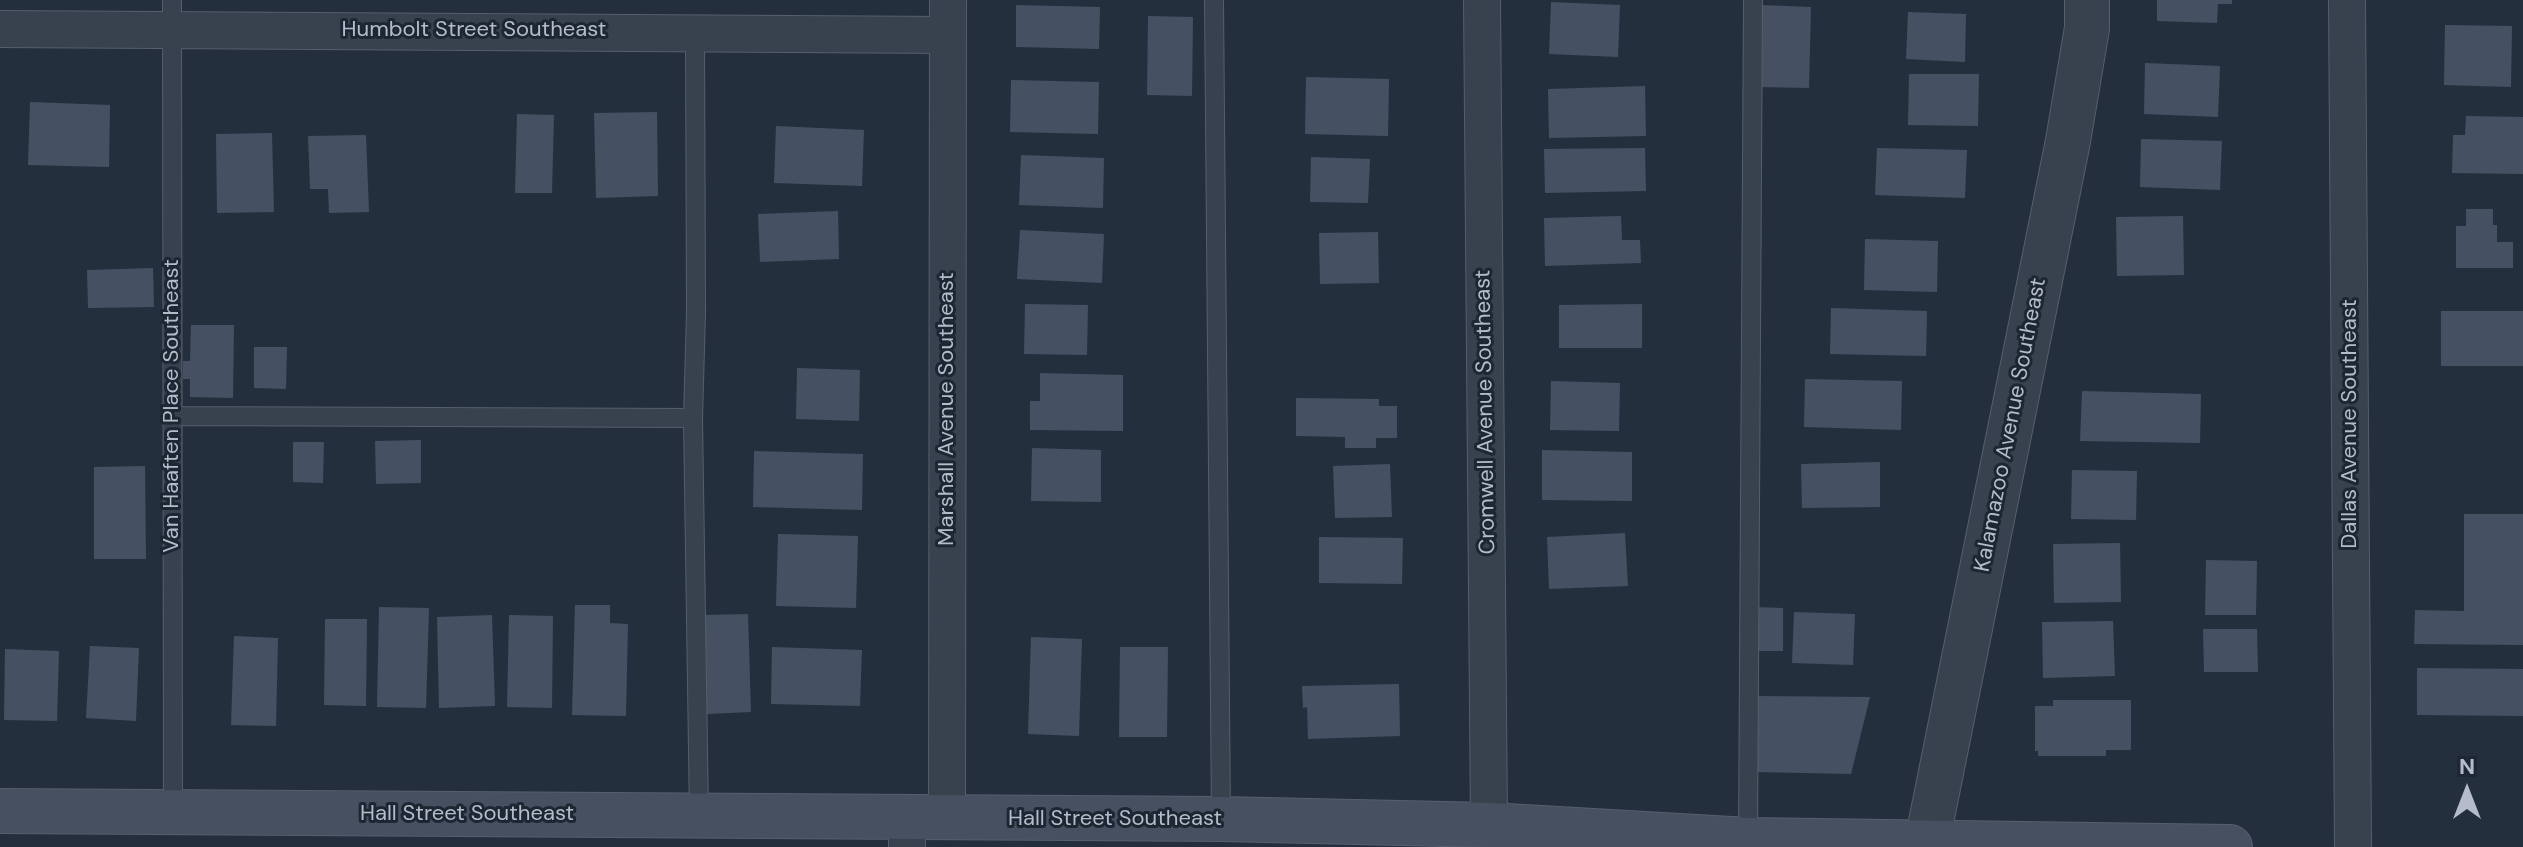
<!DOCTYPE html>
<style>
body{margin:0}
#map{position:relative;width:2523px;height:847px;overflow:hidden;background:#242f3e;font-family:"DM Sans",sans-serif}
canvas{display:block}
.north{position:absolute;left:2427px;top:751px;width:80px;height:80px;-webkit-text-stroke:6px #1d2633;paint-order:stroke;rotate:0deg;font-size:22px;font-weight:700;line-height:32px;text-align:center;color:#b4bcc9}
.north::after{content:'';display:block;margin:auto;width:28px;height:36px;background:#b4bcc9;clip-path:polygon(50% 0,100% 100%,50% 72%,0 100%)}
</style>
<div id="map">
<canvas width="2523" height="847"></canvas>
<div class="north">N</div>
</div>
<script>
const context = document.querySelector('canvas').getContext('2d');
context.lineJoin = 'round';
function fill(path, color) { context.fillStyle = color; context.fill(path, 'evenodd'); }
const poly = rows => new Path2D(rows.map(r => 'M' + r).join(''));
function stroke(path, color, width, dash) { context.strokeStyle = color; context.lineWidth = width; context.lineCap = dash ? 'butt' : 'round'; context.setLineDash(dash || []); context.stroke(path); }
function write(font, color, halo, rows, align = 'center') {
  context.font = font + ' "DM Sans",sans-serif'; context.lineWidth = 6; context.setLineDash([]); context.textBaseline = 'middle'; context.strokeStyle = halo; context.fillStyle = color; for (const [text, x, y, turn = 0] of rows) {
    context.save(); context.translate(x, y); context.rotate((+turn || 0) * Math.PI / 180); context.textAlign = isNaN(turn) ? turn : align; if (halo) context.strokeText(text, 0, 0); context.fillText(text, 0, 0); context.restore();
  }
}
const building = poly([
 [2157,0,2232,0,2232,4,2218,4,2217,23,2157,21],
 [1551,2,1620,5,1618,57,1549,54],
 [1016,5,1100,7,1099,49,1016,47],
 [1761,5,1811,7,1809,88,1759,87],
 [1908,12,1966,14,1965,62,1906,59],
 [1148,16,1193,17,1192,96,1147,95],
 [2445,25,2512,26,2511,87,2444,85],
 [2145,63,2220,66,2218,117,2144,114],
 [1909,74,1979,74,1978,126,1908,125],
 [1306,77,1389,79,1388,136,1305,134],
 [1011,80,1099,82,1098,134,1010,132],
 [1645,86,1646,136,1549,138,1548,89],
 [30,102,110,105,109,167,28,165],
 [657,112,658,196,596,198,594,113],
 [517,114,554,115,552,193,515,193],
 [2466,116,2523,117,2523,174,2452,173,2453,135,2465,135],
 [776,126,864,130,862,186,774,183],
 [272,133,274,212,217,213,216,134],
 [366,135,369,212,329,213,328,189,310,189,308,136],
 [2141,139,2222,141,2220,190,2140,187],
 [1645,148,1646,191,1545,193,1544,149],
 [1877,148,1967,150,1965,198,1875,195],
 [1021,155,1104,158,1103,208,1019,205],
 [1311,157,1370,159,1368,203,1310,202],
 [2466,209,2493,209,2493,225,2497,225,2497,242,2513,242,2513,268,2456,268,2456,226,2466,226],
 [838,211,839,259,760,262,758,214],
 [1621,216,1622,240,1640,240,1641,263,1545,266,1544,218],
 [2183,216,2184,275,2117,276,2116,217],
 [1020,230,1104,234,1102,283,1017,279],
 [1378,232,1379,283,1320,284,1319,233],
 [1865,239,1938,241,1937,292,1864,290],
 [153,268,154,307,88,308,87,270],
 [1025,304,1088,305,1087,355,1024,354],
 [1642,304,1642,348,1559,348,1559,305],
 [1831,308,1927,311,1926,356,1830,354],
 [2441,311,2523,311,2523,366,2441,366],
 [191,325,234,325,233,398,190,397,190,379,183,379,183,361,190,361],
 [254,347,287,347,286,389,254,388],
 [797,368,860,370,859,421,796,419],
 [1040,373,1123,375,1123,431,1030,430,1030,401,1040,401],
 [1805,379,1902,381,1901,430,1804,427],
 [1551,381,1620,383,1619,431,1550,430],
 [2082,391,2201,394,2200,443,2080,441],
 [1296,398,1379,399,1379,406,1397,406,1397,438,1376,438,1376,448,1345,448,1345,437,1296,436],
 [421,440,421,483,376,484,375,441],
 [293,442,324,442,323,483,293,482],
 [1032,448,1101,450,1101,502,1031,501],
 [1542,450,1632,452,1632,501,1542,500],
 [754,451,863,454,862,510,753,507],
 [1880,462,1880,507,1802,508,1801,464],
 [1390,464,1392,517,1335,518,1333,466],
 [145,466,146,559,94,559,94,467],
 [2072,470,2137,471,2136,520,2071,519],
 [2464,514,2523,514,2523,645,2414,644,2415,610,2464,611],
 [1625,533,1628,586,1549,589,1547,537],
 [778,534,858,536,856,608,776,606],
 [1319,537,1403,538,1402,584,1319,583],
 [2120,543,2121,602,2054,603,2053,544],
 [2206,560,2257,561,2256,615,2205,615],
 [575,605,610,605,610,623,628,624,626,716,572,715],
 [379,607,429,608,426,708,377,707],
 [1754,607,1783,608,1783,651,1754,651],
 [1794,612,1855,614,1853,665,1792,663],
 [748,614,751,712,707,714,703,615],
 [492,615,495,706,439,708,437,617],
 [509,615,553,616,552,708,507,707],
 [325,619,367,619,366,706,324,705],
 [2113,621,2115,676,2043,678,2042,622],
 [2203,629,2257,629,2258,672,2204,672],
 [234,636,278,638,276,726,231,725],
 [1031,637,1082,639,1079,736,1028,734],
 [90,646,139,648,136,721,86,718],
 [772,647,862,650,860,706,771,704],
 [1120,647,1168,647,1167,737,1119,737],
 [5,649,59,651,57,721,4,720],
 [2417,668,2523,669,2523,716,2417,715],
 [1399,684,1400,736,1308,739,1307,707,1303,708,1302,686],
 [1756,696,1870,697,1851,774,1756,772],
 [2053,700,2131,700,2131,750,2106,750,2106,756,2038,756,2038,751,2035,751,2035,706,2053,706]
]);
const service = poly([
 [172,0,173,812],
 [1214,0,1221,819],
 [173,416,693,418,696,313,695,31],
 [693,418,699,816],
 [1748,840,1753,0]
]);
const minor = poly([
 [1482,0,1489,825],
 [2347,0,2353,847],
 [0,29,948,35],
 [947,818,948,0],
 [907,847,907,817]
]);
const tertiary = poly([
 [1927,842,2068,141,2087,28,2087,0]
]);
const secondary = poly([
 [0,811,1221,819,1489,825,1748,840,2230,847]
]);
const streetNames = [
 ["Humbolt Street Southeast",474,30],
 ["Van Haaften Place Southeast",172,406,-90],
 ["Marshall Avenue Southeast",947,409,-90],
 ["Cromwell Avenue Southeast",1486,412,-91],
 ["Dallas Avenue Southeast",2350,424,-90],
 ["Kalamazoo Avenue Southeast",2011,425,-79],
 ["Hall Street Southeast",467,814],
 ["Hall Street Southeast",1115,819]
];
fill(building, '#455162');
stroke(service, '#565f6c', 20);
stroke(minor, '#565f6c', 38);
stroke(tertiary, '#565f6c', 46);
stroke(secondary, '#565f6c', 46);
stroke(service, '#38414e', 18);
stroke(minor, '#38414e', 36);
stroke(tertiary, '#38414e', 44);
stroke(secondary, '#465061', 44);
write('22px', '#b4bcc9', '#1d2633', streetNames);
</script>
